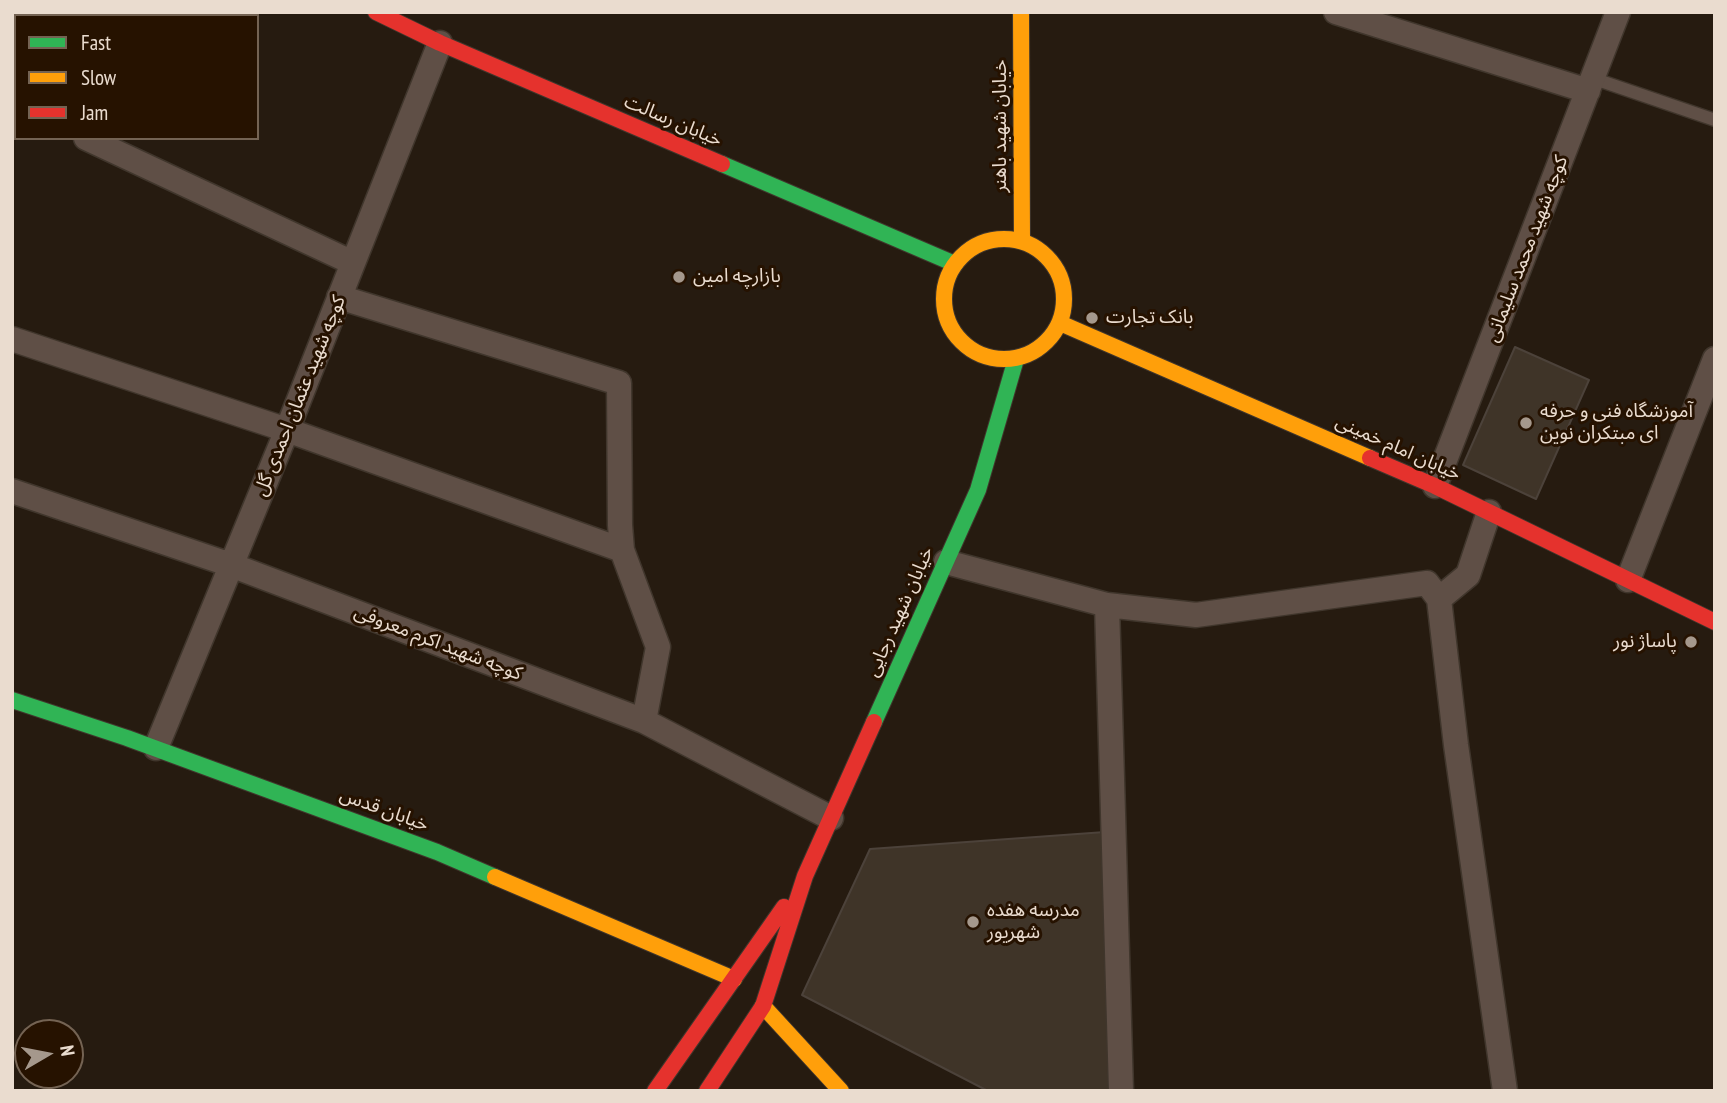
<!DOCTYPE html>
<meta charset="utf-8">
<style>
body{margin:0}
#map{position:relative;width:1727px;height:1103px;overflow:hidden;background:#261b10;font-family:"PT Sans Narrow",sans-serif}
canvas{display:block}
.frame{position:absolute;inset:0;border:14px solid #eadccf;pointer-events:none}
.legend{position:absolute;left:14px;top:14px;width:245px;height:126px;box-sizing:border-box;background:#261200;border:2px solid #746353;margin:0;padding:9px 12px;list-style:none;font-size:21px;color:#eadccf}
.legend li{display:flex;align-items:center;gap:14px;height:35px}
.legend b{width:35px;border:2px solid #746353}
.north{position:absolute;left:14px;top:1019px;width:70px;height:70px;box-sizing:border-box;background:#261200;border:2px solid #746353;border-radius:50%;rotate:80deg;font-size:19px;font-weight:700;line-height:28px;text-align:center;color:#eadccf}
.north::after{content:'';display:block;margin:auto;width:24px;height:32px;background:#a5988c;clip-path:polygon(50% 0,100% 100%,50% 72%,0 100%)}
</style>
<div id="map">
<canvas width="1727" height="1103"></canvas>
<div class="frame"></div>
<ul class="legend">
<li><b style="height:9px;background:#30b455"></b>Fast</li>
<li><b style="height:9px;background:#ff9f0a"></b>Slow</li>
<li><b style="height:9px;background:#e5322d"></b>Jam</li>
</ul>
<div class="north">N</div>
</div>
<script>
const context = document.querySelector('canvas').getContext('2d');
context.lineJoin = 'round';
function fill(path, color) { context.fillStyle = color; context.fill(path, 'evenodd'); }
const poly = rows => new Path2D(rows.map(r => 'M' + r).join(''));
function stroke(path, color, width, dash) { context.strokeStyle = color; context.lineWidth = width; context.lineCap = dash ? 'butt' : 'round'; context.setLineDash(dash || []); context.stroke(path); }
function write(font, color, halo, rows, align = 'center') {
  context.font = font + ' "PT Sans Narrow","Noto Sans Arabic",sans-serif'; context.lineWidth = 6; context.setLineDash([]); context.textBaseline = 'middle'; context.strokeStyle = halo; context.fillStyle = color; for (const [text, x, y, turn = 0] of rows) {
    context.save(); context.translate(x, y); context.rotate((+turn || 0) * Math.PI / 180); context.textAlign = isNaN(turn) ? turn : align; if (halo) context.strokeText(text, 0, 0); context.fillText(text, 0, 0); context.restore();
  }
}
const building = poly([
 [1515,347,1589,380,1536,499,1463,465,1515,347],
 [1105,832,1115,1091,988,1091,802,995,870,849,1105,832]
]);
const lane = poly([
 [1592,78,1715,120]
]);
const street = poly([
 [1336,12,1588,91],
 [12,123,16,123],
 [86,138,353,263],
 [339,297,619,383,620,525,622,550,658,647,644,721],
 [12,339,287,430,622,550],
 [1435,486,1618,12],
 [12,491,231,565,644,721,831,818],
 [946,562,1107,605,1196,615,1427,583,1439,599,1456,745,1505,1091],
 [1628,580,1715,359],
 [1439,599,1468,575,1489,512],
 [1107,605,1121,1091],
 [156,748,287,430,440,43]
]);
const fast = poly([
 [722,164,955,264],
 [12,700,127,738,437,852,495,877],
 [874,722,978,490,1016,359]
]);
const slow = poly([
 [1021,12,1022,240],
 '944 299a60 60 0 1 1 120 0a60 60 0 1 1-120 0Z',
 [1060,323,1370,458],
 [495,877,734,979],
 [763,1006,841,1091]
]);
const jam = poly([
 [376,12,440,43,722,164],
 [1370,458,1435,486,1715,622],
 [655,1091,784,907],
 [707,1091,763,1006,805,876,874,722]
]);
const markers = [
 [679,277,7,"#a5988c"],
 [1092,318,7,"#a5988c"],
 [1526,423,7,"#a5988c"],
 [1691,642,7,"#a5988c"],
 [973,922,7,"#a5988c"]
];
const streetNames = [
 ["خیابان رسالت",673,121,23],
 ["خیابان شهید باهنر",1001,126,-90],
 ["کوچه شهید محمد سلیمانی",1527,249,-69],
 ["کوچه شهید عثمان احمدی گل",300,396,-68],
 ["خیابان امام خمینی",1398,448,24],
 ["خیابان شهید رجایی",900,612,-66],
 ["کوچه شهید اکرم معروفی",438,643,21],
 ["خیابان قدس",384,810,20]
];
const poiNames = [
 ["بازارچه امین",693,277],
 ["بانک تجارت",1106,318],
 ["آموزشگاه فنی و حرفه",1540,412],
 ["ای مبتکران نوین",1540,434],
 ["پاساژ نور",1677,642,"right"],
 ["مدرسه هفده",987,911],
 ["شهریور",987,933]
];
fill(building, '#3f3428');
stroke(building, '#4c423a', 2);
stroke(lane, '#40362c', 15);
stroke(street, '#40362c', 27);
stroke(fast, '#40362c', 18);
stroke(slow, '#40362c', 18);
stroke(jam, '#40362c', 18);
stroke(lane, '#5f4f46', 12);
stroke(street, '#5f4f46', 24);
stroke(fast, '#30b455', 16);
stroke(slow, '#ff9f0a', 16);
stroke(jam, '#e5322d', 16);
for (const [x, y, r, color] of markers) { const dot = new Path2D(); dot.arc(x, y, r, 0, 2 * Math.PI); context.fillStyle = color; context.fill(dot); stroke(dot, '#261200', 2.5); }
write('19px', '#eadccf', '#261200', streetNames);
write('19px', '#eadccf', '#261200', poiNames, 'left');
</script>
